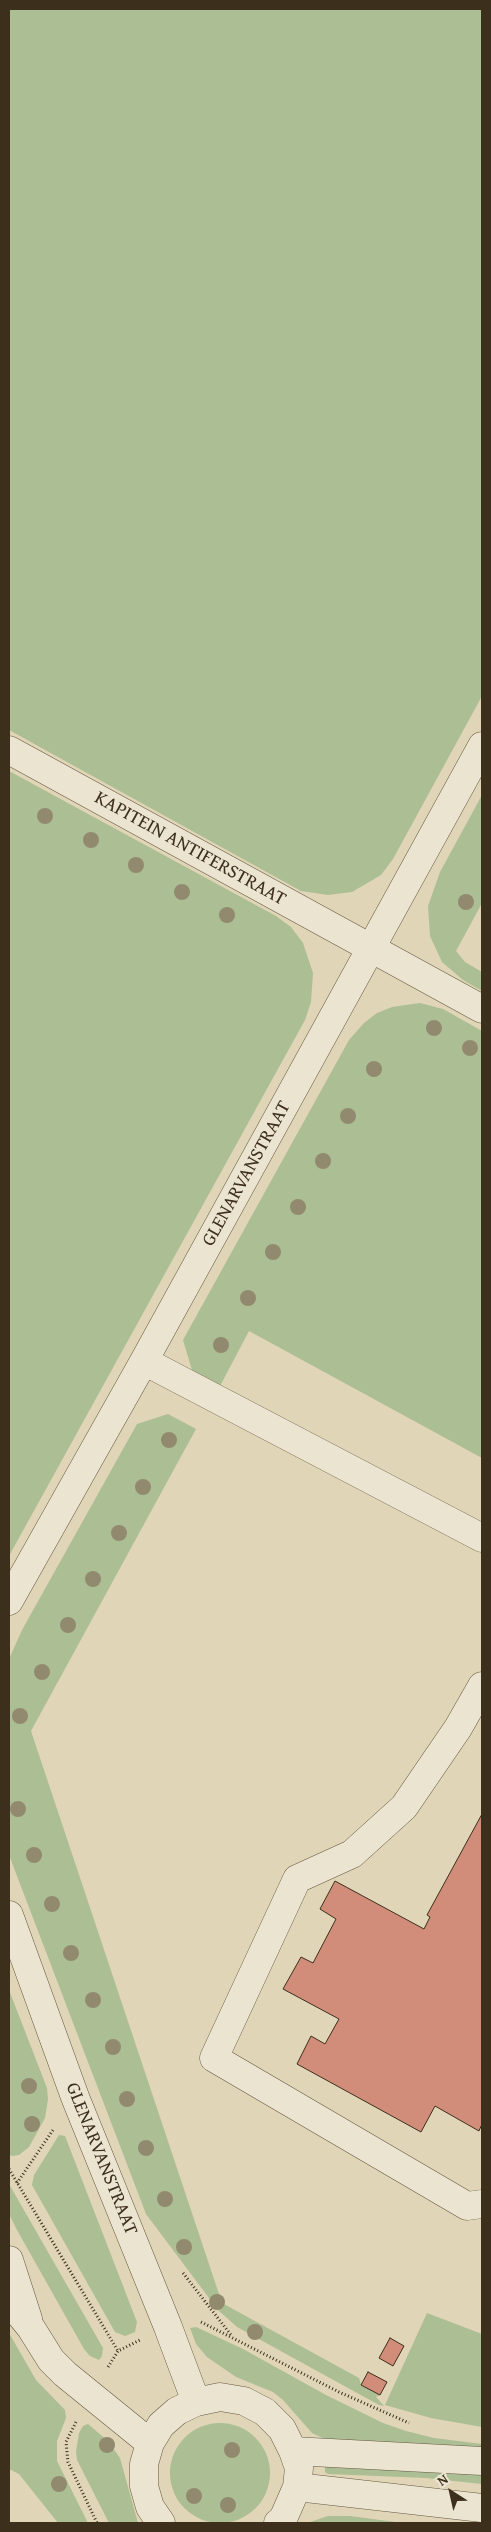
<!DOCTYPE html>
<style>
body{margin:0}
#map{position:relative;width:491px;height:2532px;overflow:hidden;background:#e0d5b6;font-family:"Gentium Book Plus",serif}
canvas{display:block}
.frame{position:absolute;inset:0;border:10px solid #3c2f1c;pointer-events:none}
.north{position:absolute;left:426px;top:2467px;width:50px;height:50px;-webkit-text-stroke:4px #ebe4d0;paint-order:stroke;rotate:325deg;font-size:14px;font-weight:700;line-height:20px;text-align:center;color:#3c2f1c}
.north::after{content:'';display:block;margin:auto;width:18px;height:22px;background:#3c2f1c;clip-path:polygon(50% 0,100% 100%,50% 72%,0 100%)}
</style>
<div id="map">
<canvas width="491" height="2532"></canvas>
<div class="frame"></div>
<div class="north">N</div>
</div>
<script>
const context = document.querySelector('canvas').getContext('2d');
context.lineJoin = 'round';
function fill(path, color) { context.fillStyle = color; context.fill(path, 'evenodd'); }
const poly = rows => new Path2D(rows.map(r => 'M' + r).join(''));
function stroke(path, color, width, dash) { context.strokeStyle = color; context.lineWidth = width; context.lineCap = dash ? 'butt' : 'round'; context.setLineDash(dash || []); context.stroke(path); }
function write(font, color, halo, rows, align = 'center') {
  context.font = font + ' "Gentium Book Plus",serif'; context.lineWidth = 5; context.setLineDash([]); context.textBaseline = 'middle'; context.strokeStyle = halo; context.fillStyle = color; for (const [text, x, y, turn = 0] of rows) {
    context.save(); context.translate(x, y); context.rotate((+turn || 0) * Math.PI / 180); context.textAlign = isNaN(turn) ? turn : align; if (halo) context.strokeText(text, 0, 0); context.fillText(text, 0, 0); context.restore();
  }
}
const green = poly([
 [9,9,482,9,482,696,393,859,381,875,352,892,328,895,301,891,9,730],
 [9,771,276,916,291,927,303,943,313,973,311,1002,305,1020,9,1556],
 [482,795,482,903,456,951,465,962,482,972,482,991,463,980,442,962,430,936,428,906,440,872],
 [420,1003,443,1009,482,1031,482,1458,249,1331,220,1386,192,1370,183,1340,349,1040,364,1023,377,1013,392,1007],
 [168,1414,196,1429,31,1731,222,2303,359,2378,361,2385,380,2395,376,2397,384,2406,379,2405,237,2327,218,2310,146,2214,9,1855,9,1659,22,1630,137,1424],
 [9,1990,47,2088,48,2099,45,2118,29,2147,19,2155,12,2156,9,2155],
 [59,2135,65,2136,137,2322,135,2332,125,2336,115,2332,32,2185,34,2175],
 [9,2184,103,2348,102,2356,99,2360,90,2356,84,2349,17,2230,9,2214],
 [427,2313,482,2334,482,2427,431,2418,385,2405],
 [196,2327,243,2349,326,2395,383,2423,406,2431,434,2438,482,2444,482,2450,327,2440,312,2433,283,2400,273,2392,236,2377,207,2357,196,2344,190,2328],
 [9,2333,36,2380,65,2410,66,2418,57,2441,57,2461,88,2523,58,2523,19,2474,9,2469],
 '170 2473a50 50 0 1 1 100 0a50 50 0 1 1-100 0Z',
 [88,2424,108,2441,120,2458,138,2523,109,2523,77,2460,76,2452,79,2433,83,2426],
 [325,2464,482,2472,482,2484,426,2478,328,2474,325,2472],
 [328,2516,350,2516,403,2523,307,2523]
]);
const building = poly([
 [482,1814,482,2124,479,2131,435,2106,421,2132,297,2064,311,2036,325,2044,339,2019,283,1989,301,1957,313,1963,336,1919,320,1909,335,1881,424,1929,430,1917,427,1915,482,1814],
 [390,2338,404,2346,393,2366,379,2358,390,2338],
 [368,2372,387,2382,380,2395,361,2385,368,2372]
]);
const path = poly([
 [9,2169,118,2351],
 [17,2183,53,2130],
 [183,2273,231,2335],
 [201,2322,339,2392,409,2423],
 [108,2367,118,2351,140,2340],
 [76,2422,66,2442,68,2462,97,2523]
]);
const minor = poly([
 [9,750,482,1009],
 [144,1361,482,1538],
 [9,1601,144,1361,482,746],
 [482,1686,458,1728,404,1807,352,1854,297,1879,214,2058,467,2206,482,2204],
 [9,1915,75,2097,168,2327,196,2402],
 [9,2260,28,2319],
 [9,2301,31,2328,51,2360,65,2374,150,2443],
 [293,2451,482,2461],
 [297,2487,482,2508],
 [161,2523,150,2507,144,2486,144,2464,150,2443,161,2425,177,2411,196,2402,220,2397,244,2401,265,2412,282,2429,293,2451,299,2468,297,2487,283,2519,278,2523]
]);
const trees = [
 [45,816],
 [91,840],
 [136,865],
 [182,892],
 [466,902],
 [227,915],
 [434,1028],
 [470,1048],
 [374,1069],
 [348,1116],
 [323,1161],
 [298,1207],
 [273,1252],
 [248,1298],
 [221,1345],
 [169,1440],
 [143,1487],
 [119,1533],
 [93,1579],
 [68,1625],
 [42,1672],
 [20,1716],
 [18,1809],
 [34,1855],
 [52,1904],
 [71,1953],
 [93,2000],
 [113,2047],
 [29,2086],
 [127,2099],
 [32,2124],
 [146,2148],
 [165,2199],
 [184,2247],
 [217,2302],
 [255,2332],
 [107,2445],
 [232,2450],
 [59,2484],
 [194,2496],
 [228,2505]
];
const streetNames = [
 ["KAPITEIN ANTIFERSTRAAT",190,849,29],
 ["GLENARVANSTRAAT",247,1174,-61],
 ["GLENARVANSTRAAT",101,2159,68]
];
fill(green, '#acbe93');
fill(building, '#d18d79');
stroke(building, '#3c2f1c', 1);
stroke(minor, '#655842', 29);
stroke(path, '#3c2f1c', 3, [1, 2.5]);
stroke(minor, '#ebe4d0', 28);
context.fillStyle = '#928a6e';
for (const [x, y] of trees) { context.beginPath(); context.arc(x, y, 8, 0, 2 * Math.PI); context.fill(); }
write('19px', '#3c2f1c', '#ebe4d0', streetNames);
</script>
